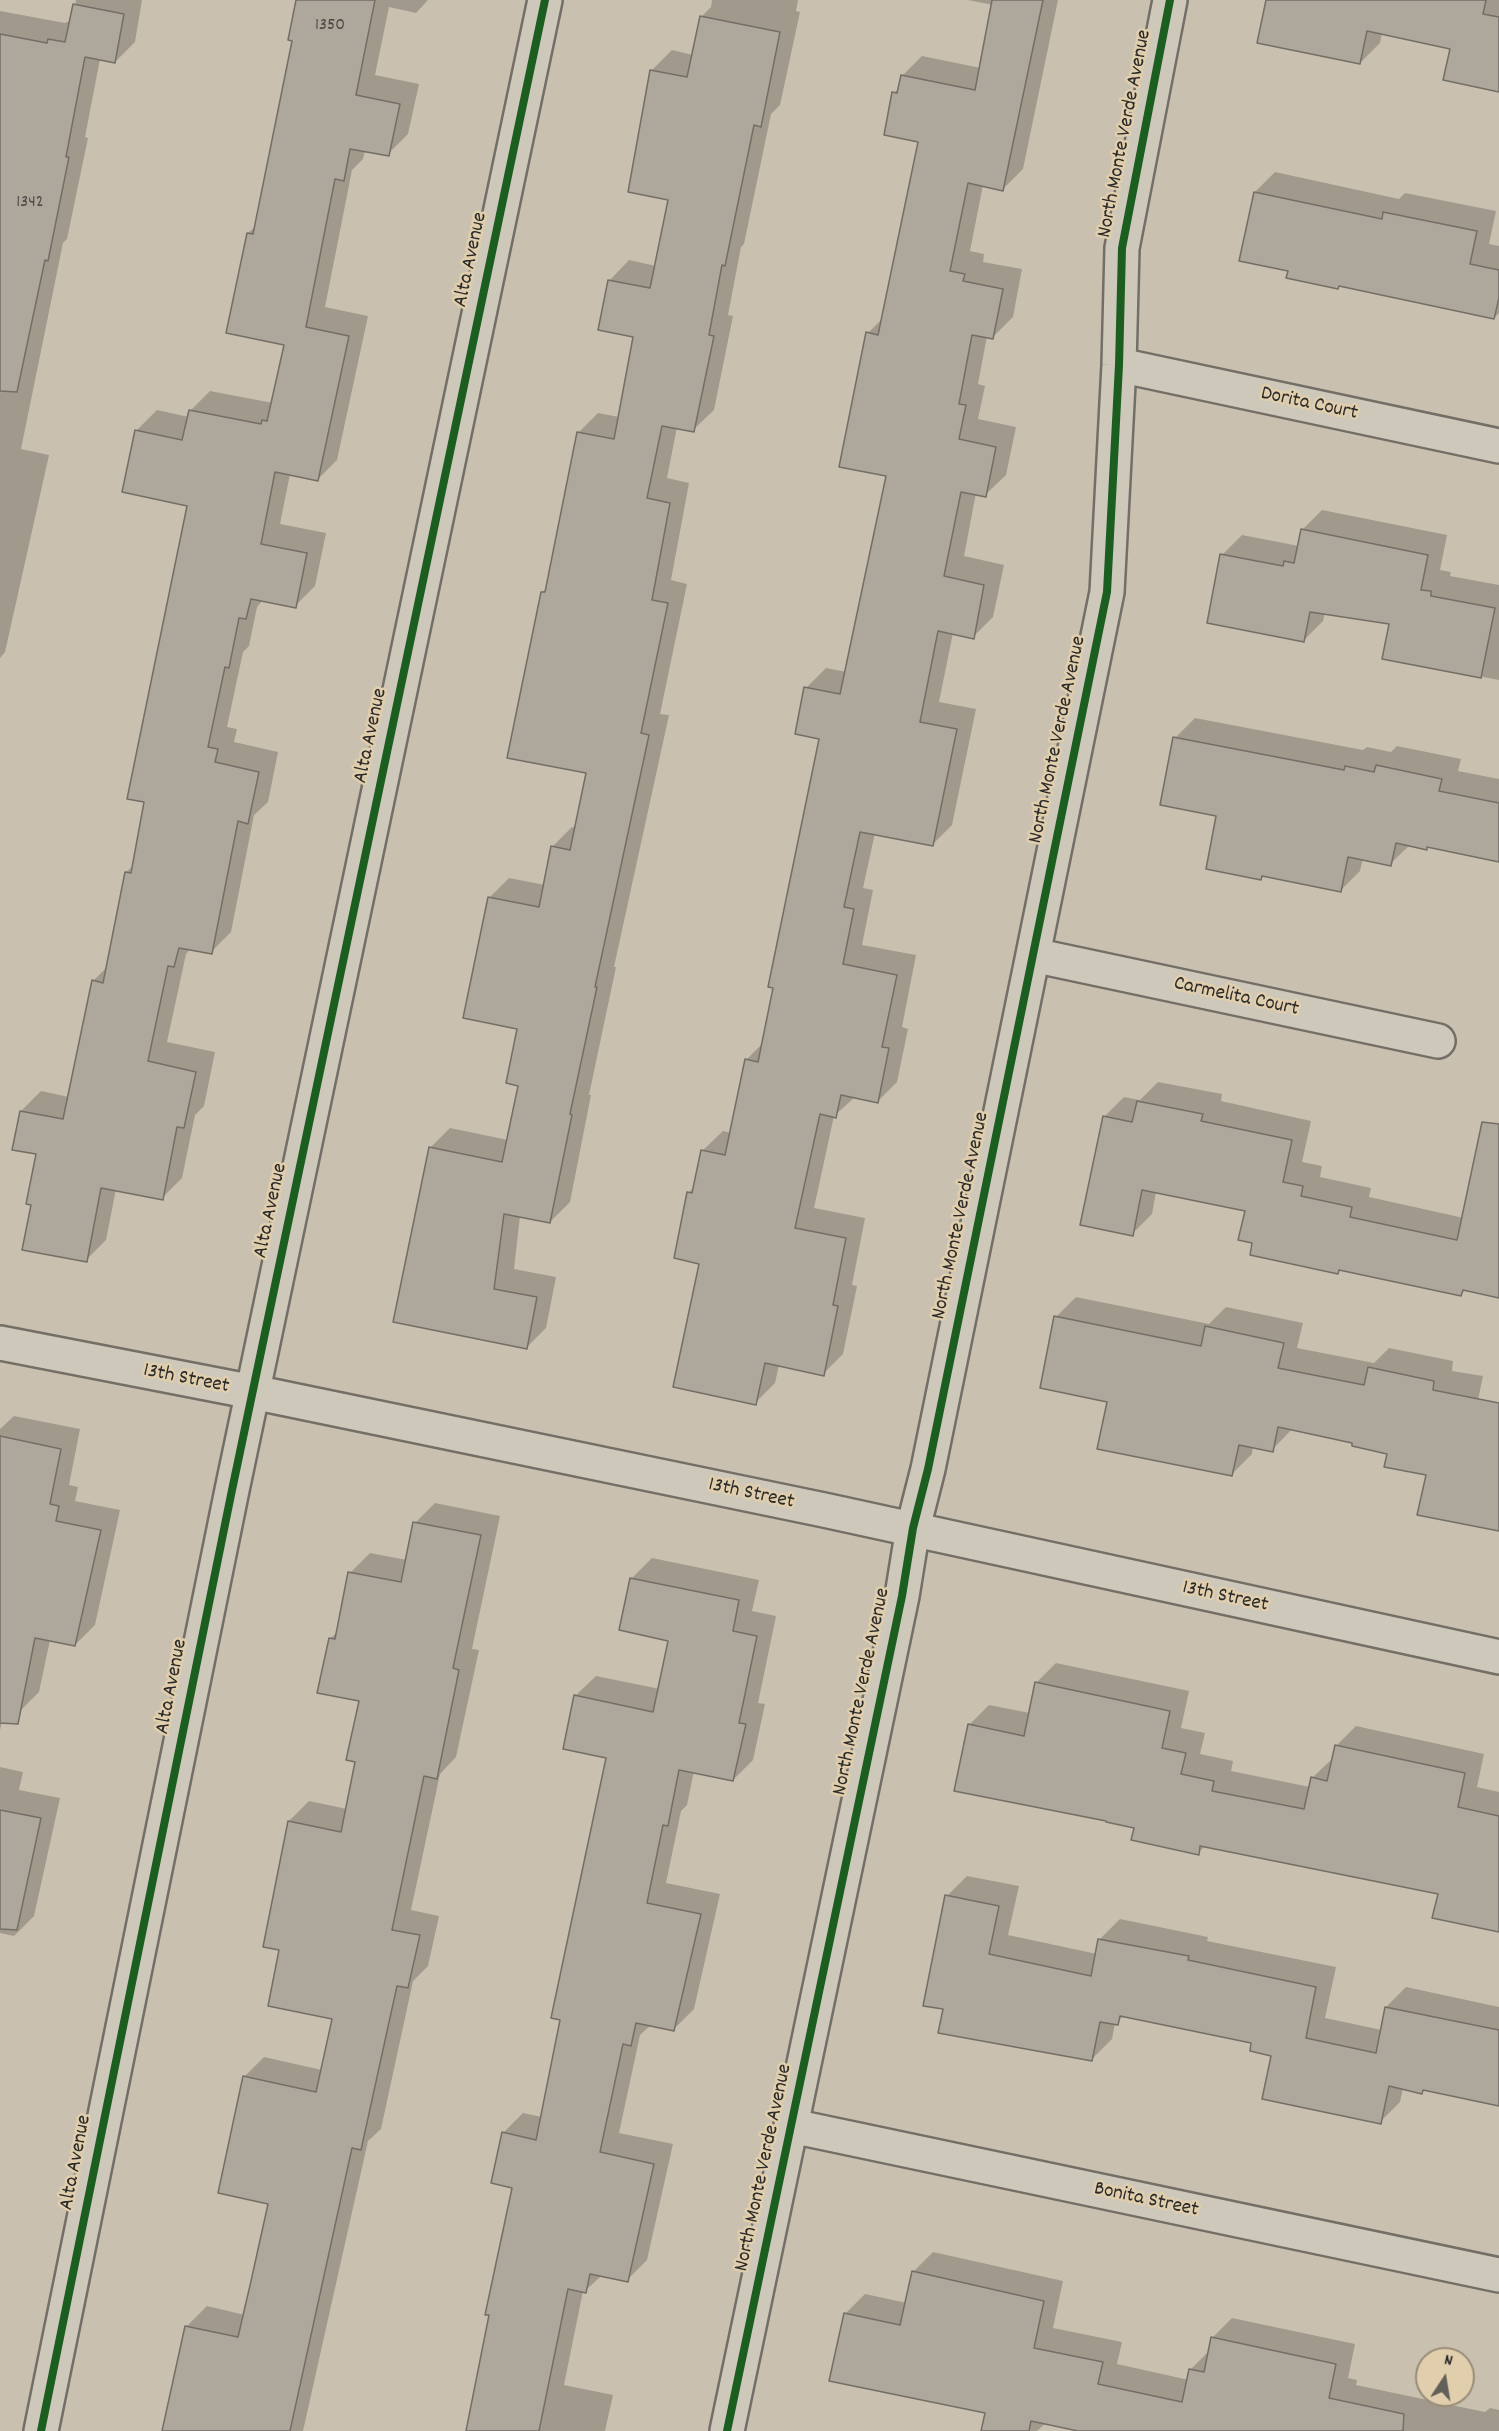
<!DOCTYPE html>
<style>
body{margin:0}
#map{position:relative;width:1499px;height:2431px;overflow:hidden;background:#cac0af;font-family:Dekko,sans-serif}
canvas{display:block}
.north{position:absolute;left:1415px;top:2347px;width:60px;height:60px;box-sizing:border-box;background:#e0ceac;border:2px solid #988d78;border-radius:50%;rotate:12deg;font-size:16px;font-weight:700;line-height:24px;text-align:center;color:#2b2b2b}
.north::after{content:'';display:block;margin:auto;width:21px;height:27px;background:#635f59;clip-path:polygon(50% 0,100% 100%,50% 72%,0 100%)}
</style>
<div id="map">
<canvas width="1499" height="2431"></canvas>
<div class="north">N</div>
</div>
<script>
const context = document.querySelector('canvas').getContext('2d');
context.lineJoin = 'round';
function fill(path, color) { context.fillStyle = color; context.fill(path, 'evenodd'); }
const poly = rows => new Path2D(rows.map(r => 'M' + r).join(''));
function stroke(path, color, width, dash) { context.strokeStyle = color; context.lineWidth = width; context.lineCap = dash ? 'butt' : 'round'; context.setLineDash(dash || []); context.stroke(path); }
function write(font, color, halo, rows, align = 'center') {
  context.font = font + ' Dekko,sans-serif'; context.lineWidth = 5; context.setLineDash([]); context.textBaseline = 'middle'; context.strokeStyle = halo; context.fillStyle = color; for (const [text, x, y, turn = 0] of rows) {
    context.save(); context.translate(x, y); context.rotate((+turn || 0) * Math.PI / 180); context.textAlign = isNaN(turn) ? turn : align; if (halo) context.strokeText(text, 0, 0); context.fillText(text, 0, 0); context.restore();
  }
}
const shadow = poly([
 [76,0,142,0,135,42,115,62,100,59,85,137,88,138,67,239,63,243,21,449,49,455,5,652,0,658,0,11,65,23,72,20],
 [298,0,428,0,416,13,389,7,375,75,419,84,408,134,388,154,365,150,363,159,352,170,325,307,368,316,337,460,317,480,290,474,280,524,326,533,315,586,295,606,263,600,257,607,249,646,243,652,227,727,237,729,234,742,278,752,268,802,254,815,231,932,211,952,191,948,186,954,167,1042,215,1052,204,1106,195,1115,182,1178,162,1198,116,1189,106,1240,86,1260,33,1204,38,1153,21,1111,41,1091,69,1097,93,981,108,966,126,872,134,865,146,801,189,505,137,430,157,410,189,417,190,411,210,391,273,403,285,344,248,233,256,226,294,40],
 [712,0,798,0,796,11,800,12,780,105,771,114,744,244,741,247,728,315,733,316,714,410,693,430,677,427,667,478,689,483,671,580,687,584,660,714,669,715,614,967,616,967,589,1095,591,1095,570,1202,550,1222,520,1216,514,1269,556,1277,546,1328,526,1348,394,1321,430,1148,450,1128,508,1140,519,1084,519,1028,489,898,509,878,545,885,552,847,572,827,576,828,587,772,542,592,548,587,578,433,598,413,619,417,635,336,609,281,629,260,656,266,670,199,652,70,672,50,693,55,702,16,711,7],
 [968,0,1058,0,1023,169,1003,189,983,185,970,251,984,254,983,262,1022,269,1013,317,993,337,987,336,978,384,985,386,978,419,1016,427,1006,475,985,495,976,493,964,556,1004,565,993,617,973,637,953,633,939,702,976,709,952,825,932,845,875,833,863,888,873,890,862,945,916,955,902,1027,908,1029,897,1082,877,1102,855,1097,834,1116,814,1208,865,1218,852,1285,857,1286,843,1354,823,1374,779,1365,775,1383,755,1403,701,1263,688,1193,695,1186,702,1151,723,1131,731,1133,746,1060,763,1043,820,738,806,688,826,668,847,672,887,475,868,333,883,318,920,141,894,93,900,87,902,76,922,56,981,68,993,5],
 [1268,0,1499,0,1499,90,1452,48,1382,33,1380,43,1360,63],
 [1275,172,1399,199,1405,193,1496,211,1489,244,1499,246,1499,313,1494,318,1341,285,1338,288,1255,192],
 [1322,510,1447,535,1440,570,1451,572,1450,576,1499,585,1499,680,1384,658,1391,623,1325,613,1323,621,1303,641,1222,555,1242,535,1299,546,1302,530],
 [1195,718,1363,750,1367,747,1391,752,1397,746,1461,759,1458,771,1499,779,1499,861,1429,846,1426,848,1410,845,1390,864,1363,858,1360,871,1340,891,1264,875,1261,878,1218,815,1175,738],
 [1158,1082,1222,1094,1221,1101,1311,1121,1302,1162,1322,1166,1320,1177,1371,1188,1369,1197,1464,1218,1499,1162,1499,1296,1466,1289,1461,1294,1341,1269,1338,1272,1254,1242,1246,1209,1156,1192,1152,1214,1132,1234,1104,1117,1124,1097,1140,1100],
 [1076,1297,1209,1324,1226,1307,1303,1323,1297,1348,1374,1363,1389,1348,1453,1361,1452,1371,1483,1376,1468,1448,1499,1454,1499,1529,1428,1474,1389,1453,1354,1441,1293,1428,1272,1450,1253,1446,1252,1454,1232,1474,1109,1400,1056,1317],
 [14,1416,80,1429,69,1485,78,1487,75,1501,120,1510,95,1625,75,1645,50,1640,39,1692,19,1712,5,1709,0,1730,0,1429],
 [435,1503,500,1516,472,1649,479,1650,456,1757,440,1774,411,1910,439,1916,428,1966,413,1981,381,2129,368,2141,303,2431,163,2431,187,2326,207,2306,245,2315,270,2203,244,2077,264,2057,322,2070,334,2018,281,1949,289,1821,309,1801,347,1809,357,1760,360,1700,330,1639,338,1631,350,1573,370,1553,407,1560,415,1523],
 [652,1558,759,1580,752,1611,776,1616,758,1703,765,1704,753,1760,733,1780,694,1771,687,1805,681,1811,666,1883,720,1894,694,2009,674,2029,651,2025,640,2035,619,2133,673,2144,647,2260,627,2280,602,2275,585,2291,583,2291,564,2385,613,2395,605,2431,467,2431,514,2187,503,2133,523,2113,542,2117,608,1757,575,1696,596,1676,660,1689,670,1640,632,1578],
 [1056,1663,1189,1691,1181,1728,1205,1733,1200,1754,1233,1761,1231,1771,1310,1787,1312,1778,1333,1758,1336,1746,1356,1726,1484,1754,1477,1787,1499,1792,1499,1929,1439,1892,1205,1846,1198,1853,1136,1827,969,1725,989,1705,1030,1713,1036,1683],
 [0,1767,23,1772,19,1790,60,1798,34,1916,14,1936,0,1933],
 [967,1876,1019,1886,1008,1935,1097,1954,1100,1939,1120,1919,1208,1937,1207,1941,1336,1967,1325,2018,1382,2030,1386,2007,1406,1987,1499,2007,1499,2104,1425,2089,1422,2092,1403,2088,1400,2102,1380,2122,1252,2042,1125,2015,1115,2023,1112,2039,1092,2059,945,2008,947,1896],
 [933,2252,1063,2281,1053,2328,1122,2342,1117,2364,1189,2380,1191,2369,1210,2350,1212,2338,1232,2318,1355,2344,1348,2378,1357,2380,1356,2385,1485,2412,1490,2408,1499,2410,1499,2431,1085,2431,1046,2423,1037,2431,983,2431,987,2412,845,2314,865,2294,907,2303,913,2272]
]);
const building = poly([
 [296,0,375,0,356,95,400,104,389,156,350,149,344,181,335,179,306,327,349,336,318,481,275,472,261,544,307,553,296,608,251,599,246,619,239,618,229,668,225,667,208,747,218,749,215,762,259,772,248,824,238,821,212,954,179,948,174,967,168,966,148,1061,196,1072,184,1128,177,1127,163,1200,101,1188,87,1262,22,1250,31,1205,26,1204,36,1154,12,1150,20,1111,63,1119,92,980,103,983,125,872,131,873,144,802,127,799,187,506,122,492,135,430,182,440,189,410,261,424,262,420,267,421,284,345,226,333,247,233,253,234,292,41,288,40,296,0],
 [992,0,1043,0,1003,191,968,183,950,271,965,274,963,281,1003,289,993,339,972,335,959,404,966,405,959,439,996,447,986,497,961,492,944,576,984,585,974,639,938,631,920,722,957,729,933,846,860,832,844,907,854,909,843,964,897,975,882,1047,889,1048,878,1103,841,1095,836,1118,820,1114,795,1228,846,1238,833,1305,838,1306,824,1376,765,1363,756,1405,673,1387,699,1264,674,1258,687,1192,692,1193,701,1150,725,1155,745,1059,758,1062,773,988,768,987,819,739,795,734,804,687,840,694,886,476,839,467,866,332,878,335,918,142,884,135,892,92,897,93,901,75,975,90,992,0],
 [1266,0,1486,0,1483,14,1499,17,1499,92,1443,80,1450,49,1367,31,1360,64,1257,43,1266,0],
 [73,4,124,14,115,63,85,57,66,157,69,157,48,261,45,260,17,392,0,391,0,34,47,43,48,39,65,42,73,4],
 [700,16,780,32,761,127,754,125,725,266,722,265,709,335,714,336,694,432,662,426,647,498,670,503,652,600,668,603,641,733,649,735,595,987,597,987,570,1114,572,1115,550,1223,504,1214,494,1289,537,1297,527,1349,393,1322,429,1147,502,1162,518,1086,506,1083,517,1029,463,1018,488,897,539,907,551,846,570,850,586,773,507,758,541,592,545,592,577,432,614,439,633,337,598,330,608,280,650,288,668,200,628,192,650,70,687,77,700,16],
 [1254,192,1382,219,1383,212,1477,231,1470,264,1499,270,1499,298,1494,319,1339,286,1338,289,1286,278,1288,271,1239,261,1254,192],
 [1301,529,1428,555,1421,590,1431,591,1431,596,1495,608,1481,678,1382,659,1389,624,1310,612,1304,642,1207,623,1220,554,1283,566,1284,561,1294,563,1301,529],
 [1173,737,1344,770,1345,766,1374,772,1376,765,1442,779,1439,791,1499,803,1499,862,1427,847,1427,850,1396,843,1391,866,1348,857,1341,892,1262,876,1261,880,1206,869,1216,816,1160,805,1173,737],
 [1137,1101,1203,1114,1201,1121,1292,1140,1283,1182,1303,1186,1301,1196,1352,1207,1350,1217,1457,1240,1482,1122,1499,1124,1499,1298,1463,1290,1461,1296,1339,1270,1338,1274,1250,1255,1252,1243,1238,1240,1245,1211,1142,1190,1133,1236,1080,1225,1103,1116,1132,1122,1137,1101],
 [1054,1316,1201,1346,1205,1326,1284,1343,1278,1368,1364,1385,1368,1367,1434,1381,1433,1390,1499,1403,1499,1531,1417,1515,1426,1475,1384,1467,1387,1454,1352,1446,1352,1443,1278,1427,1273,1452,1239,1445,1232,1476,1097,1449,1107,1402,1040,1388,1054,1316],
 [0,1436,61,1449,50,1504,59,1506,56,1521,101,1530,75,1646,35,1638,18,1724,0,1723,0,1436],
 [413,1522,481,1535,453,1668,459,1670,437,1779,424,1776,392,1930,420,1935,408,1988,397,1986,361,2150,352,2148,290,2431,162,2431,185,2326,238,2337,251,2281,268,2204,218,2193,243,2076,316,2092,332,2019,268,2006,279,1950,263,1947,288,1821,341,1832,355,1762,346,1760,359,1701,317,1693,329,1638,335,1639,348,1572,401,1582,413,1522],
 [630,1578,739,1600,733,1631,757,1636,739,1723,746,1724,733,1781,679,1770,668,1826,663,1825,647,1903,701,1914,674,2031,636,2023,631,2046,623,2044,600,2152,654,2164,628,2282,590,2274,586,2293,568,2289,539,2431,466,2431,489,2315,485,2315,512,2188,491,2183,502,2132,536,2140,560,2020,551,2018,606,1758,563,1749,574,1695,653,1712,668,1641,619,1630,630,1578],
 [1035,1682,1170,1711,1162,1748,1186,1753,1181,1774,1214,1781,1212,1791,1304,1809,1311,1777,1327,1781,1335,1745,1465,1773,1458,1807,1499,1816,1499,1932,1432,1918,1438,1894,1200,1846,1199,1855,1131,1840,1134,1828,1106,1822,1106,1821,954,1791,968,1724,1024,1736,1035,1682],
 [0,1810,41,1818,17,1930,0,1929,0,1810],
 [945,1895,999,1906,989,1954,1091,1976,1098,1939,1189,1956,1188,1960,1316,1987,1306,2038,1376,2053,1385,2007,1499,2030,1499,2106,1423,2090,1422,2094,1389,2086,1381,2124,1262,2099,1271,2056,1250,2051,1251,2043,1120,2016,1118,2025,1100,2022,1092,2061,938,2033,943,2009,923,2006,945,1895],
 [912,2271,1044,2301,1034,2348,1103,2362,1098,2384,1182,2402,1189,2369,1204,2372,1211,2337,1336,2364,1329,2398,1404,2414,1403,2431,1078,2431,1031,2421,1029,2431,981,2431,985,2413,829,2381,844,2313,900,2325,912,2271]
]);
const minor = poly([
 [1119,365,1499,446],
 [1033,955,1438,1041],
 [0,1343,253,1392,824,1510,1499,1657],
 [792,2126,1499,2275],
 [41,2431,232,1490,545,0],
 [727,2431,902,1596,913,1528,928,1469,1107,592,1119,365,1122,248,1170,0]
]);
const cycleway = poly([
 [41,2431,232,1490,545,0],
 [727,2431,902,1596,913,1528,928,1469,1107,592,1119,365,1122,248,1170,0]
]);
const numberNames = [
 ["1350",330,27],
 ["1342",30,204]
];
const streetNames = [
 ["North Monte Verde Avenue",1126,134,-79],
 ["Alta Avenue",472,260,-78],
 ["Dorita Court",1309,405,12],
 ["Alta Avenue",372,736,-78],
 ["North Monte Verde Avenue",1059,740,-78],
 ["Carmelita Court",1236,998,12],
 ["Alta Avenue",272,1211,-78],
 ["North Monte Verde Avenue",962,1216,-78],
 ["13th Street",186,1380,11],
 ["13th Street",751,1495,12],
 ["13th Street",1225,1598,12],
 ["Alta Avenue",173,1687,-79],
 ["North Monte Verde Avenue",863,1692,-78],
 ["Alta Avenue",77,2163,-79],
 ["North Monte Verde Avenue",765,2168,-78],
 ["Bonita Street",1146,2201,12]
];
fill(shadow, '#0003');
fill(building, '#aea79c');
stroke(building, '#736e66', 1.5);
stroke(minor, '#736e66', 38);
stroke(minor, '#cec8bb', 33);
stroke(cycleway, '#1b5e20', 8);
write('18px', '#4c4a47', null, numberNames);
write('21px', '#2b2b2b', '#e0ceac', streetNames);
</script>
